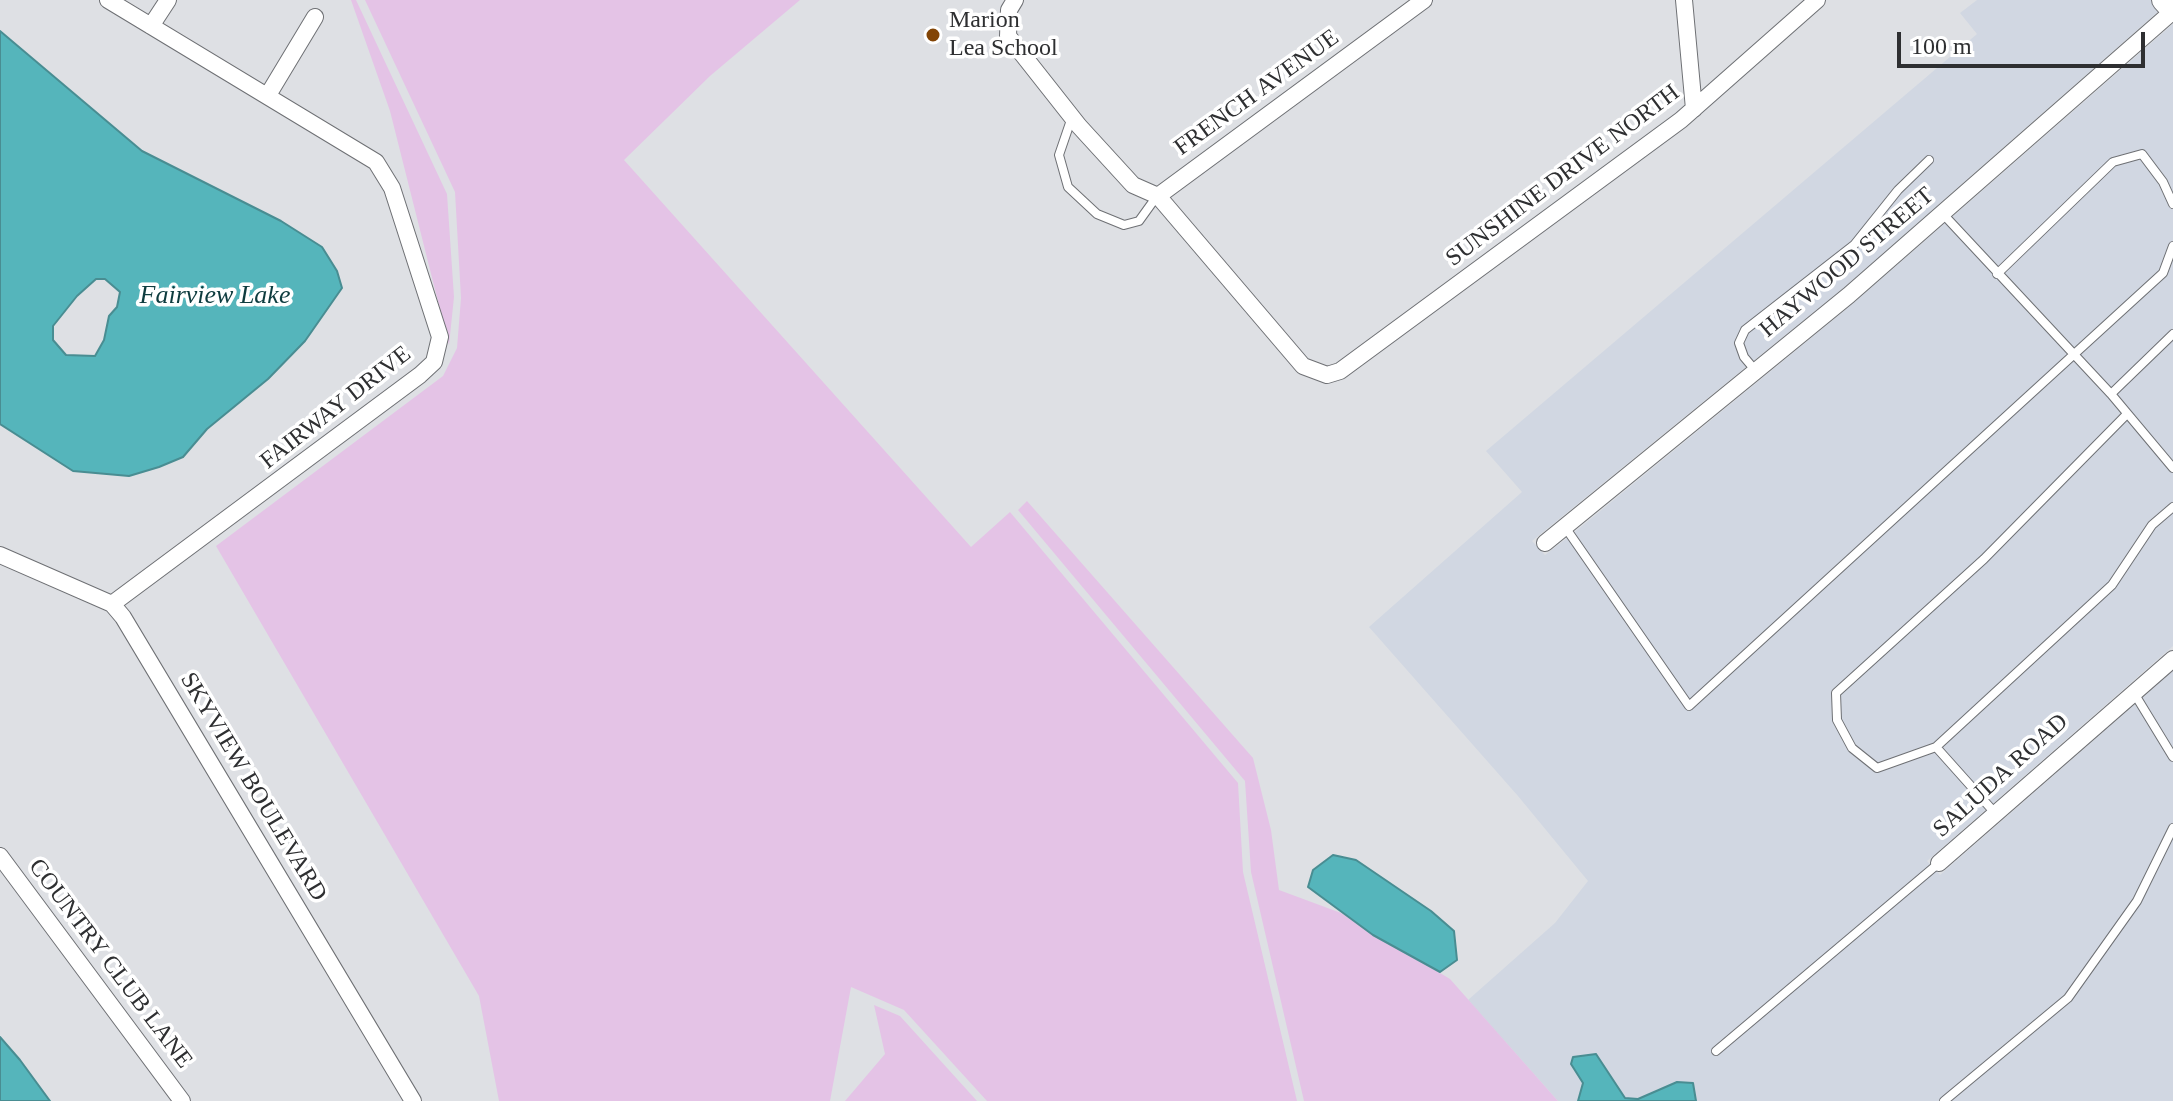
<!DOCTYPE html>
<style>
body{margin:0}
#map{position:relative;width:2173px;height:1101px;overflow:hidden;background:#dee0e4;font-family:Georgia,serif}
canvas{display:block}
.scale{position:absolute;left:1897px;top:32px;width:248px;height:36px;box-sizing:border-box;border:4px solid #2e2f31;border-top:0;padding-left:10px;font-size:24px;line-height:28px;white-space:nowrap;color:#2e2f31;-webkit-text-stroke:6px #fff;paint-order:stroke}
</style>
<div id="map">
<canvas width="2173" height="1101"></canvas>
<div class="scale">100 m</div>
</div>
<script>
const context = document.querySelector('canvas').getContext('2d');
context.lineJoin = 'round';
function fill(path, color) { context.fillStyle = color; context.fill(path, 'evenodd'); }
const poly = rows => new Path2D(rows.map(r => 'M' + r).join(''));
function stroke(path, color, width, dash) { context.strokeStyle = color; context.lineWidth = width; context.lineCap = dash ? 'butt' : 'round'; context.setLineDash(dash || []); context.stroke(path); }
function write(font, color, halo, rows, align = 'center') {
  context.font = font + ' Georgia,serif'; context.lineWidth = 7; context.setLineDash([]); context.textBaseline = 'middle'; context.strokeStyle = halo; context.fillStyle = color; for (const [text, x, y, turn = 0] of rows) {
    context.save(); context.translate(x, y); context.rotate((+turn || 0) * Math.PI / 180); context.textAlign = isNaN(turn) ? turn : align; if (halo) context.strokeText(text, 0, 0); context.fillText(text, 0, 0); context.restore();
  }
}
const built = poly([
 [1977,0,2152,0,2160,10,1843,288,1532,541,1545,555,1571,535,1855,302,2173,24,2173,646,1927,861,1940,875,2173,671,2173,1101,1696,1101,1693,1083,1658,1089,1638,1099,1625,1098,1613,1079,1571,1064,1583,1083,1578,1101,1558,1101,1468,1000,1555,923,1588,881,1518,796,1369,627,1522,492,1486,451,1977,34,1960,13]
]);
const green = poly([
 [351,0,356,0,447,194,454,297,449,345,390,111],
 [365,0,800,0,710,76,624,160,971,547,1010,512,1238,783,1243,872,1297,1101,987,1101,904,1010,851,987,830,1101,499,1101,479,996,216,546,443,376,457,348,461,298,455,192],
 [1027,501,1253,758,1271,830,1279,890,1341,913,1450,979,1558,1101,1304,1101,1251,872,1245,781,1018,510],
 [874,1005,900,1016,977,1101,845,1101,885,1054]
]);
const water = poly([
 [0,31,142,151,281,221,322,247,337,271,342,288,305,341,268,379,207,429,183,457,159,467,129,476,73,471,0,424,0,31],
 [96,279,105,279,120,292,117,307,109,316,104,340,95,356,66,355,53,340,53,326,77,296,96,279],
 [1333,855,1356,860,1431,911,1454,931,1457,960,1440,972,1373,935,1308,887,1313,870,1333,855],
 [0,1037,20,1060,50,1101,0,1101,0,1037],
 [1596,1054,1625,1098,1638,1099,1677,1082,1693,1083,1696,1101,1578,1101,1583,1083,1571,1064,1573,1057,1596,1054]
]);
const service = poly([
 [1072,117,1059,155,1068,187,1097,214,1124,225,1139,221,1157,196],
 [1943,214,2111,394,2173,468],
 [1997,274,2113,162,2142,154,2163,182,2173,204],
 [1755,370,1744,357,1739,343,1745,330,1854,245,1898,190,1929,160],
 [2111,394,2173,334],
 [1565,527,1689,706,2163,273,2173,246],
 [2134,693,2173,757],
 [1936,747,1877,768,1852,748,1837,720,1836,693,1984,559,2127,414],
 [1995,813,1936,747,2112,585,2152,525,2173,507],
 [1716,1051,1939,863],
 [1944,1101,2068,998,2137,901,2173,828]
]);
const minor = poly([
 [108,0,376,162,392,188,440,337,434,362,420,375,112,604],
 [1015,0,1009,10,1008,36,1079,126,1133,185,1158,196,1303,366,1327,375,1340,371,1681,120,1817,0],
 [1684,0,1694,109],
 [151,26,168,0],
 [268,95,315,17],
 [1158,196,1424,0],
 [1545,543,1849,295,2173,11],
 [0,555,112,604,123,617,413,1101],
 [0,856,182,1101],
 [1939,863,2173,659]
]);
const secondary = poly([
 [2163,0,2173,11]
]);
const markers = [
 [933,35,8,"#824405"]
];
const poiNames = [
 ["Marion",949,21],
 ["Lea School",949,49]
];
const streetNames = [
 ["FRENCH AVENUE",1257,93,-36],
 ["SUNSHINE DRIVE NORTH",1563,176,-37],
 ["HAYWOOD STREET",1847,263,-40],
 ["FAIRWAY DRIVE",336,408,-38],
 ["SALUDA ROAD",2001,776,-42],
 ["SKYVIEW BOULEVARD",253,787,59],
 ["COUNTRY CLUB LANE",110,964,53]
];
const waterNames = [
 ["Fairview Lake",215,296]
];
fill(built, '#d1d7e2');
fill(green, '#e4c3e6');
fill(water, '#55b5bb');
stroke(water, '#498d92', 2);
stroke(service, '#6e7074', 10);
stroke(minor, '#6e7074', 18);
stroke(secondary, '#6e7074', 24);
stroke(service, '#fff', 8);
stroke(minor, '#fff', 16);
stroke(secondary, '#fff', 22);
for (const [x, y, r, color] of markers) { const dot = new Path2D(); dot.arc(x, y, r, 0, 2 * Math.PI); context.fillStyle = color; context.fill(dot); stroke(dot, '#fff', 3); }
write('24px', '#2e2f31', '#fff', poiNames, 'left');
write('24px', '#2e2f31', '#fff', streetNames);
write('italic 26px', '#0e3c3f', '#fff', waterNames);
</script>
